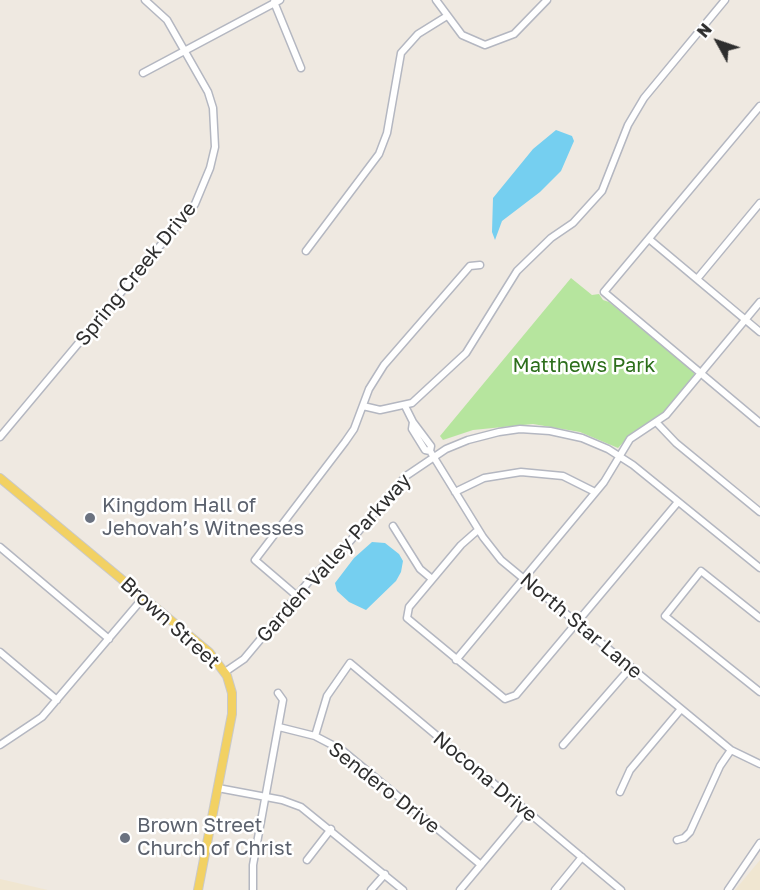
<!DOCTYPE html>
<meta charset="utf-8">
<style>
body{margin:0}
#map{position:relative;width:760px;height:890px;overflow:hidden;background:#efe9e1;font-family:"Golos Text",sans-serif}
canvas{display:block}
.north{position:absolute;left:688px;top:12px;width:60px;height:60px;-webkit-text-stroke:4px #fff;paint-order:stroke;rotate:310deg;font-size:16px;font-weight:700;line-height:24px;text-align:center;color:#2e2e2e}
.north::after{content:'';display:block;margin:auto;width:21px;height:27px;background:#2e2e2e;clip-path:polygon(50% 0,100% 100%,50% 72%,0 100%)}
</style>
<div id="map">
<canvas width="760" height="890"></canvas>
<div class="north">N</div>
</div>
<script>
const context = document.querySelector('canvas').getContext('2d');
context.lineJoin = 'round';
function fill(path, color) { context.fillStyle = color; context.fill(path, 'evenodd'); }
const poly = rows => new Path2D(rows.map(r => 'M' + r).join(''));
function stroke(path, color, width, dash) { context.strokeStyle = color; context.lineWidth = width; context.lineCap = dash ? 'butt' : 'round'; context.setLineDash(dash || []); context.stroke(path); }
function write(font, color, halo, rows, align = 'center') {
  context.font = font + ' "Golos Text",sans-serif'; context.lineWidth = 5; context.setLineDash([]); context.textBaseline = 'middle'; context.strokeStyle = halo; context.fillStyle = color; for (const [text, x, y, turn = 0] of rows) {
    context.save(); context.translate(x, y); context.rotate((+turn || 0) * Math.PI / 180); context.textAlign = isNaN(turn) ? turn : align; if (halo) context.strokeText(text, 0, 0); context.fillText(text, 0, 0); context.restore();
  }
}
const education = poly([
 [760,860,760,890,735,890],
 [0,879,48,890,0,890]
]);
const green = poly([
 [571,278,592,295,599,294,603,300,609,302,694,372,694,376,666,410,656,419,633,432,618,448,580,432,533,424,473,430,443,440,440,436]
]);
const water = poly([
 [556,130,572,136,574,141,561,171,540,192,502,221,495,240,492,232,493,198,533,149],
 [372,542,385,543,399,554,403,561,401,572,396,581,366,610,349,602,337,591,335,583,354,558]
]);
const minor = poly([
 [436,0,462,35,485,45,514,34,547,0],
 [274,2,301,68],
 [143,73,280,0],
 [760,106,604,292,760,423],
 [649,239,760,332],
 [306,251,379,154,387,133,401,53,418,34,447,16],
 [697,279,760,203],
 [363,406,380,410,412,403,466,353,517,271,551,238,573,223,602,191,628,125,644,98,725,0],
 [405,406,413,422],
 [657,423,676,443,760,512],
 [0,437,195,204,210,168,215,147,213,108,208,92,167,20,145,0],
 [430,451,425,450,412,429,413,422,431,446,430,451,483,537,501,560,731,750,760,764],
 [455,492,484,478,521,472,563,476,595,492],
 [393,526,420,569,432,579],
 [478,530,461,545,409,607,407,618,505,699,516,695,678,502],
 [0,547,109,639],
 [297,596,255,560,345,442,354,429,369,389,384,365,470,266,480,265],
 [760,618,701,571,665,616,760,692],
 [0,652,57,700],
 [456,660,604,482,630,439,666,415,760,302],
 [225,672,244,659,315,574,345,547,406,476,446,449,468,440,499,432,520,429,550,431,582,438,608,449,633,465,760,568],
 [279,727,315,736,342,750,481,865],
 [315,736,327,696,350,663,621,890],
 [0,745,42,717,143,598],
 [563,745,631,667],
 [218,788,282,800,301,807,403,890],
 [620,792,630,770,681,709],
 [677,840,684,838,690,832,720,766,731,750],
 [307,860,331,829],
 [253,890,253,865,283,700,278,693],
 [371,890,385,874],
 [460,890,526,811],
 [555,890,582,857],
 [728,890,760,843]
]);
const major = poly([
 [0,478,209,652,227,676,232,693,232,714,198,890]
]);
const markers = [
 [90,518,6,"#6b7280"],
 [125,838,6,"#6b7280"]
];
const streetNames = [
 ["Spring Creek Drive",136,274,-51],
 ["Garden Valley Parkway",334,558,-48],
 ["Brown Street",170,623,42],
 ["North Star Lane",581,626,40],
 ["Nocona Drive",485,777,40],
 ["Sendero Drive",384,788,38]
];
const parkNames = [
 ["Matthews Park",584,366]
];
const worshipNames = [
 ["Kingdom Hall of",102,506],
 ["Jehovah’s Witnesses",102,529],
 ["Brown Street",137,826],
 ["Church of Christ",137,849]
];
fill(education, '#f0e6d1');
fill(green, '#b6e59e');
fill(water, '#75cff0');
stroke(minor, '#b4b7c1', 9);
stroke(major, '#c9c9c9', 10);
stroke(minor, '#fff', 6);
stroke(major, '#f2d163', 8);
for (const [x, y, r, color] of markers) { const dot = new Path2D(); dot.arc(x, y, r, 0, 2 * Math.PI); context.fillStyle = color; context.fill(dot); stroke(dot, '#fff', 2); }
write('20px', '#2e2e2e', '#fff', streetNames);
write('20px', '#2c6e1b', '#fff', parkNames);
write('20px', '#5b616d', '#fff', worshipNames, 'left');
</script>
